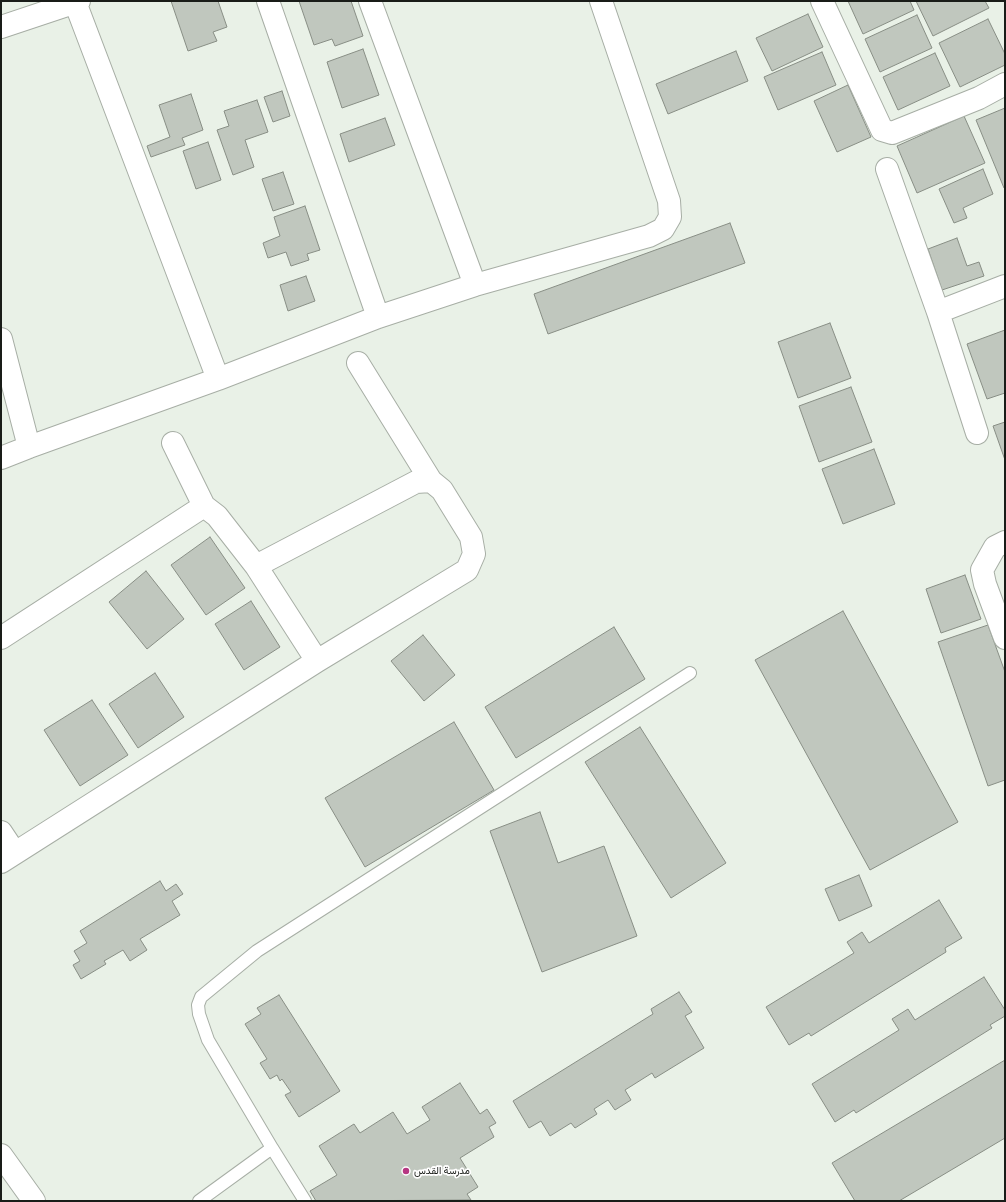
<!DOCTYPE html>
<meta charset="utf-8">
<style>
body{margin:0}
#map{position:relative;width:1006px;height:1202px;overflow:hidden;background:#e9f1e7;font-family:"Archivo Narrow",sans-serif}
canvas{display:block}
.frame{position:absolute;inset:0;border:2px solid #191c18;pointer-events:none}
</style>
<div id="map">
<canvas width="1006" height="1202"></canvas>
<div class="frame"></div>
</div>
<script>
const context = document.querySelector('canvas').getContext('2d');
context.lineJoin = 'round';
function fill(path, color) { context.fillStyle = color; context.fill(path, 'evenodd'); }
const poly = rows => new Path2D(rows.map(r => 'M' + r).join(''));
function stroke(path, color, width, dash) { context.strokeStyle = color; context.lineWidth = width; context.lineCap = dash ? 'butt' : 'round'; context.setLineDash(dash || []); context.stroke(path); }
function write(font, color, halo, rows, align = 'center') {
  context.font = font + ' "Archivo Narrow",Vazirmatn,sans-serif'; context.lineWidth = 3.5; context.setLineDash([]); context.textBaseline = 'middle'; context.strokeStyle = halo; context.fillStyle = color; for (const [text, x, y, turn = 0] of rows) {
    context.save(); context.translate(x, y); context.rotate((+turn || 0) * Math.PI / 180); context.textAlign = isNaN(turn) ? turn : align; if (halo) context.strokeText(text, 0, 0); context.fillText(text, 0, 0); context.restore();
  }
}
const building = poly([
 [171,1,218,1,227,27,213,32,217,41,188,51,171,1],
 [299,1,351,1,363,36,335,46,332,39,314,45,299,1],
 [848,1,910,1,914,10,863,34,848,1],
 [916,1,985,1,989,8,933,36,916,1],
 [808,14,823,47,772,71,756,38,808,14],
 [917,15,932,48,880,72,865,39,917,15],
 [988,19,1005,54,1005,65,960,87,939,43,988,19],
 [363,49,379,95,342,108,327,62,363,49],
 [736,51,748,81,668,114,656,84,736,51],
 [822,52,836,85,778,110,764,77,822,52],
 [935,53,950,86,898,110,883,77,935,53],
 [848,85,871,137,837,152,814,101,848,85],
 [282,91,290,116,273,122,264,97,282,91],
 [191,94,203,130,182,138,185,145,151,157,147,146,170,137,159,105,191,94],
 [257,100,268,132,245,140,254,167,233,175,217,130,229,126,224,111,257,100],
 [1005,108,1005,187,1004,188,976,120,1005,108],
 [964,116,985,163,917,193,897,146,964,116],
 [385,118,395,145,349,162,340,134,385,118],
 [208,142,221,180,196,189,183,151,208,142],
 [983,169,993,194,963,208,967,218,954,223,939,189,983,169],
 [283,172,294,204,273,211,262,179,283,172],
 [305,206,320,250,307,254,309,260,291,266,286,252,268,258,263,243,280,236,274,217,305,206],
 [730,223,745,263,548,334,534,294,730,223],
 [957,238,967,266,979,262,984,276,942,290,928,249,957,238],
 [306,276,315,301,288,311,280,285,306,276],
 [830,323,851,378,798,398,778,342,830,323],
 [1005,330,1005,393,987,399,967,344,1005,330],
 [851,387,872,442,819,462,799,406,851,387],
 [1005,422,1005,460,993,426,1005,422],
 [874,449,895,504,843,524,822,469,874,449],
 [210,537,245,588,206,615,171,565,210,537],
 [146,571,184,619,147,649,109,602,146,571],
 [965,575,981,619,941,633,926,589,965,575],
 [251,601,280,647,244,670,215,624,251,601],
 [843,611,958,822,870,870,755,660,843,611],
 [988,625,1005,672,1005,780,988,786,938,642,988,625],
 [614,627,645,679,516,758,485,707,614,627],
 [423,635,455,675,424,701,391,661,423,635],
 [155,673,184,717,138,748,109,704,155,673],
 [92,700,128,755,80,786,44,730,92,700],
 [454,722,494,790,365,867,325,798,454,722],
 [640,727,726,863,671,898,585,762,640,727],
 [540,812,558,863,604,846,637,936,542,972,490,831,540,812],
 [859,875,872,906,839,921,825,889,859,875],
 [160,881,166,891,176,884,183,894,172,901,180,915,140,939,147,950,130,961,123,950,104,961,106,964,81,979,73,965,80,961,74,951,87,943,80,931,160,881],
 [939,900,962,938,945,948,946,952,811,1036,809,1033,789,1045,766,1007,854,953,847,942,862,932,869,943,939,900],
 [984,977,1005,1010,1005,1016,990,1025,992,1028,856,1113,854,1110,835,1122,812,1084,899,1030,892,1019,908,1009,915,1020,984,977],
 [679,992,692,1012,685,1016,704,1048,655,1078,652,1073,625,1090,631,1100,615,1110,608,1100,594,1109,597,1114,575,1128,571,1123,550,1136,541,1121,529,1128,513,1101,653,1014,651,1009,679,992],
 [279,995,340,1091,299,1117,285,1095,291,1092,282,1079,280,1081,277,1075,270,1079,260,1063,267,1059,245,1024,261,1014,257,1008,279,995],
 [1005,1060,1005,1138,899,1201,855,1201,832,1163,1005,1060],
 [460,1083,480,1114,487,1109,496,1123,489,1127,494,1137,460,1158,478,1187,467,1194,471,1200,316,1201,310,1191,337,1175,319,1146,354,1124,360,1133,393,1112,407,1134,430,1120,422,1107,460,1083]
]);
const service = poly([
 [272,1148,305,1201],
 [199,1201,272,1148,208,1040,199,1014,198,1005,201,997,257,951,690,673]
]);
const minor = poly([
 [268,1,378,317],
 [370,1,475,285],
 [822,1,882,130,892,133,979,98,1005,84],
 [75,2,218,379],
 [1,27,79,1],
 [887,169,938,312,1005,286],
 [938,312,977,433],
 [1,339,29,447],
 [358,363,431,481],
 [173,443,204,506,217,516,256,566,317,661],
 [1,458,29,447,218,379,378,317,475,285,649,236,663,229,670,217,669,201,601,1],
 [1005,542,995,547,982,570,985,584,1005,638],
 [1,638,204,506],
 [1,832,15,853],
 [1,862,317,661,467,570,474,554,471,537,442,490,431,481,416,482,256,566],
 [1,1155,34,1201]
]);
const markers = [
 [406,1171,4,"#b63682"]
];
const poiNames = [
 ["مدرسة القدس",414,1171]
];
fill(building, '#c0c7be');
stroke(building, '#888e85', 1);
stroke(service, '#a7aea5', 14);
stroke(minor, '#a7aea5', 24);
stroke(service, '#fff', 12);
stroke(minor, '#fff', 22);
for (const [x, y, r, color] of markers) { const dot = new Path2D(); dot.arc(x, y, r, 0, 2 * Math.PI); context.fillStyle = color; context.fill(dot); stroke(dot, '#fff', 1.5); }
write('10px', '#191c18', '#fff', poiNames, 'left');
</script>
